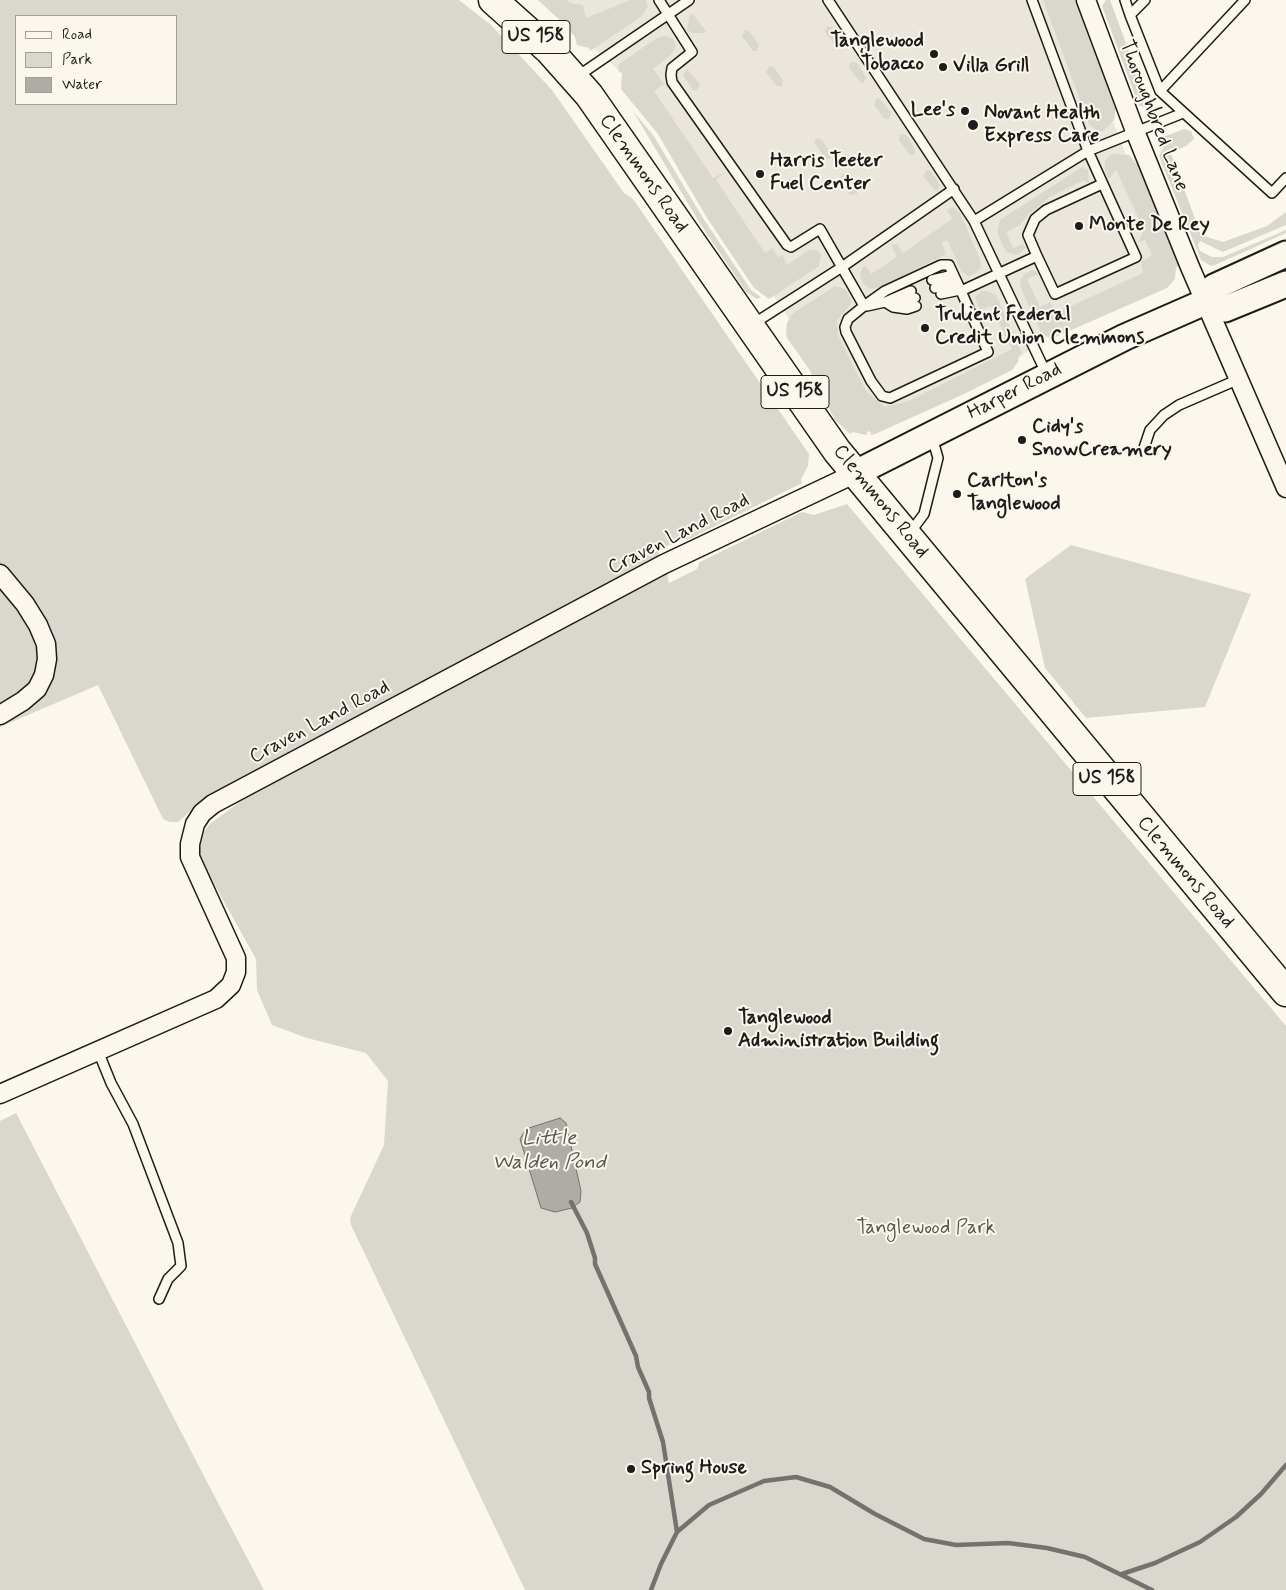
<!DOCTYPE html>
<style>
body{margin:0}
#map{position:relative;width:1286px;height:1590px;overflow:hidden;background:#fbf7ec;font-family:Mynerve,sans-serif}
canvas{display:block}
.legend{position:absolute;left:15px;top:15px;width:162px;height:90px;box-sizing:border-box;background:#fbf7ec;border:1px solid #a29f99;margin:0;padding:6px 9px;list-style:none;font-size:15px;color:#1c1c1c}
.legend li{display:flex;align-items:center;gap:10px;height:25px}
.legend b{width:25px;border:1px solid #a29f99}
</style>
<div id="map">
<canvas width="1286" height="1590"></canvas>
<ul class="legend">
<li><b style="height:6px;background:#fbf7ec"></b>Road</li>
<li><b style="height:14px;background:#dad7ce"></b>Park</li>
<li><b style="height:14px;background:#afaca5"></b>Water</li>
</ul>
</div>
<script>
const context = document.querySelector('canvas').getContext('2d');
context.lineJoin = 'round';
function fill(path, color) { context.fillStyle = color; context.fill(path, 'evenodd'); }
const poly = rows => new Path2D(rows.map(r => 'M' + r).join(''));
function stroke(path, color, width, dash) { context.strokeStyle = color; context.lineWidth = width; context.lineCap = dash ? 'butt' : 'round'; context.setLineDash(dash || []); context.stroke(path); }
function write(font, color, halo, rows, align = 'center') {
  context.font = font + ' Mynerve,sans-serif'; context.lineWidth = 4; context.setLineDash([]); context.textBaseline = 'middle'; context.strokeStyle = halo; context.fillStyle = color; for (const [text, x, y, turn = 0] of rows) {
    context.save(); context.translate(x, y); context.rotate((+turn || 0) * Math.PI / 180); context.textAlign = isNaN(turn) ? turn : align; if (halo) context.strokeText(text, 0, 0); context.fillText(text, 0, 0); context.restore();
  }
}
const built = poly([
 [540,0,1066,0,1172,274,1053,332,1007,367,858,423,631,81]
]);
const green = poly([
 [0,0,459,0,491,25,552,90,624,193,633,199,809,454,808,466,801,479,802,483,687,540,685,537,659,550,659,557,564,610,196,806,178,822,170,822,163,819,98,685,0,727],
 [16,16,176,16,176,104,16,104],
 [538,0,567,0,570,3,583,5,586,18,631,0,646,0,648,6,642,16,590,51,589,48,577,45,575,37,564,24],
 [1043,0,1076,0,1116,106,1114,120,1103,131,1099,132,1089,124],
 [1106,0,1110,0,1136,70,1137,89,1147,100,1153,112,1149,114,1146,107,1139,106,1102,6],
 [692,13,706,31,705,33,692,33,687,30,689,18],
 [827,26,832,27,841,41,840,47,836,47,825,32],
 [745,30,749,31,759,45,757,51,753,51,742,36],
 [665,36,673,39,676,46,670,56,653,69,664,84,654,91,713,178,725,172,716,180,765,253,775,246,773,250,778,257,782,255,787,265,809,250,816,250,821,254,819,266,769,299,754,288,707,218,658,134,621,89,622,73,619,72,618,65,657,38],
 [852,62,857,63,866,77,864,83,861,83,849,68,849,64],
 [770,66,774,67,783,81,782,86,777,86,766,72],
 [687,69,700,84,697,91,693,90,683,75],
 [877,98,881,100,891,113,889,119,885,119,874,105],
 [633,111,653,135,703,218,751,290,761,297,757,299,746,292,699,222],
 [1184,129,1191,131,1194,139,1186,146,1171,153,1201,235,1223,242,1267,226,1286,212,1286,225,1223,252,1200,241,1198,245,1200,251,1212,257,1223,257,1286,230,1286,233,1215,265,1211,266,1201,260,1159,156,1163,148,1158,139],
 [902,134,906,135,915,149,914,155,910,155,899,140,899,136],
 [817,138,822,140,831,154,830,159,825,158,814,142],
 [1112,154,1129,155,1139,166,1179,262,1180,266,1176,267,1175,279,1167,288,1051,339,1046,336,1043,337,1021,288,1020,281,1024,274,1032,270,1037,272,1038,274,1027,279,1040,307,1050,302,1056,313,1143,273,1141,262,1152,255,1145,240,1138,242,1144,230,1116,170,1109,179,1105,170,1105,160],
 [1082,167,1088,170,1089,184,1084,180,1050,197,1029,214,1020,225,1006,232,1013,248,1023,244,1026,248,1017,255,1006,252,997,232,1000,220],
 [926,170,931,171,940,185,938,191,935,191,923,176],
 [842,174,847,174,857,189,857,194,850,195,840,179],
 [953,207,960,213,980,259,981,267,976,273,968,276,962,272,947,240,942,243,946,254,878,288,870,289,863,283,860,275,862,268,866,266,871,274,897,257,891,245,897,244,903,253,952,219,947,210],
 [835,286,845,289,851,299,851,304,837,320,838,335,866,391,885,407,909,401,1012,349,991,306,980,310,975,297,981,291,987,291,996,295,1022,354,1019,355,1018,362,1012,370,964,394,875,434,871,435,870,431,867,432,867,435,852,432,850,434,835,420,809,369,787,338,786,331,787,323,792,314],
 [847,504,1286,1026,1286,1590,525,1590,351,1225,350,1218,384,1145,388,1081,366,1053,307,1038,272,1025,257,990,256,959,199,857,198,839,210,824,248,796,545,635,667,574,669,583,697,569,700,562,802,512,814,515],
 [1071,545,1251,594,1205,707,1086,718,1045,668,1025,579],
 [16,1113,207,1482,264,1590,0,1590,0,1121]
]);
const water = poly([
 [560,1118,566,1123,581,1191,580,1202,572,1208,555,1212,541,1208,520,1139,526,1129,560,1118]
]);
const stream = poly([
 [571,1202,587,1233,595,1258,595,1264,636,1356,638,1367,649,1392,649,1398,663,1442,677,1532],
 [1122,1574,1155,1563,1200,1542,1236,1517,1261,1494,1286,1465],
 [651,1590,661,1564,677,1532,709,1505,764,1481,796,1477,830,1487,875,1514,924,1539,956,1545,1008,1543,1047,1548,1085,1557,1152,1590]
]);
const service = poly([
 [659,0,692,52,672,68,671,75,672,82,787,245,791,247,820,229,864,306,848,319,845,327,846,332,871,381,882,396,890,398,988,352,961,291,1037,256,1055,294,1136,257,1088,151,1032,0],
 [828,0,974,221,1047,375],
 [1125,0,1130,15],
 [1145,0,1130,15,1160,91,1272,193,1286,178],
 [578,76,689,0],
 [1160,91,1245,0],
 [974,221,1088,151,1183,113],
 [1037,256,1028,235,1035,219,1046,210,1102,184],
 [932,280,953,275],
 [935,288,957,282],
 [941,294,960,290],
 [888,301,911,291],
 [896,303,904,303,915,298],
 [864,306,885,291,941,265,949,265,961,291],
 [867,306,885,302,893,307,907,309,916,306],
 [753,324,842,267,954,189],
 [1144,448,1150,430,1164,415,1179,405,1239,379],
 [909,534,924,514,938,458,932,437],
 [98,1051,111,1083,133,1124,178,1243,181,1266,168,1279,159,1299]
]);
const minor = poly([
 [1086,0,1135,131,1190,267,1286,488],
 [0,574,25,604,38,625,46,644,47,659,44,675,37,689,23,701,0,715],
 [0,1094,216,999,231,985,236,972,236,958,190,857,190,844,195,824,202,813,213,804,664,564,854,474]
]);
const secondary = poly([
 [1205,302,1225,309,1286,284],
 [854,474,1125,337,1205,302,1214,287,1286,254]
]);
const primary = poly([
 [493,0,549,50,589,95,837,451,1286,992]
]);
const markers = [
 [934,54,5,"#1c1c1c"],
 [943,67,5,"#1c1c1c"],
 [965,111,5,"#1c1c1c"],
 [973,125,6,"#1c1c1c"],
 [760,174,5,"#1c1c1c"],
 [1079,226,5,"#1c1c1c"],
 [925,328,5,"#1c1c1c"],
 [1022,440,5,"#1c1c1c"],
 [957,494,5,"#1c1c1c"],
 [728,1031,5,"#1c1c1c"],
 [631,1469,5,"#1c1c1c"]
];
const shields = [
 [536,37,68],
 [795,392,68],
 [1107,779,68]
];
const shieldNames = [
 ["US 158",536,37],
 ["US 158",795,392],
 ["US 158",1107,779]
];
const poiNames = [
 ["Tanglewood",924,42,"right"],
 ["Tobacco",924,65,"right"],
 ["Villa Grill",953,67],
 ["Lee's",955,111,"right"],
 ["Novant Health",984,114],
 ["Express Care",984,137],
 ["Harris Teeter",770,162],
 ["Fuel Center",770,185],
 ["Monte De Rey",1089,226],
 ["Trulient Federal",935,316],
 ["Credit Union Clemmons",935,339],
 ["Cidy's",1032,428],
 ["SnowCreamery",1032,451],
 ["Carlton's",967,482],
 ["Tanglewood",967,505],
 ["Tanglewood",738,1019],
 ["Administration Building",738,1042],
 ["Spring House",641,1469]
];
const streetNames = [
 ["Thoroughbred Lane",1153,116,69],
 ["Clemmons Road",643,174,55],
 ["Harper Road",1015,392,-27],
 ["Clemmons Road",880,502,51],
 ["Craven Land Road",679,535,-27],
 ["Craven Land Road",320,723,-28],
 ["Clemmons Road",1185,873,50]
];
const parkNames = [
 ["Tanglewood Park",926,1229]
];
const waterNames = [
 ["Little",549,1140],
 ["Walden Pond",549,1164]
];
fill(built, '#eae6dc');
fill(green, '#dad7ce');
fill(water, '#afaca5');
stroke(water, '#74726e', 1);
stroke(stream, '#74726e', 4.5);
stroke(service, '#1c1c1c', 12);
stroke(minor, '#1c1c1c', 21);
stroke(secondary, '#1c1c1c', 29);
stroke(primary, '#1c1c1c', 31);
stroke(service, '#fbf7ec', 9);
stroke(minor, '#fbf7ec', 18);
stroke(secondary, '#fbf7ec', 25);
stroke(primary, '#fbf7ec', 28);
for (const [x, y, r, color] of markers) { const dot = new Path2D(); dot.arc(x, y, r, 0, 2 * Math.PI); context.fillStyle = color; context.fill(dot); stroke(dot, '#fbf7ec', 2); }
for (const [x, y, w] of shields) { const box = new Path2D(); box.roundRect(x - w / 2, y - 16.5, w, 33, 4); context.fillStyle = '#fbf7ec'; context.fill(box); stroke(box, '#1c1c1c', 1); }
write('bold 19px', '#1c1c1c', null, shieldNames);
write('bold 20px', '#1c1c1c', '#fbf7ec', poiNames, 'left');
write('20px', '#1c1c1c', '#fbf7ec', streetNames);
write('20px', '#555451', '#fbf7ec', parkNames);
write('italic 21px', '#575653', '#fbf7ec', waterNames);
</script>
